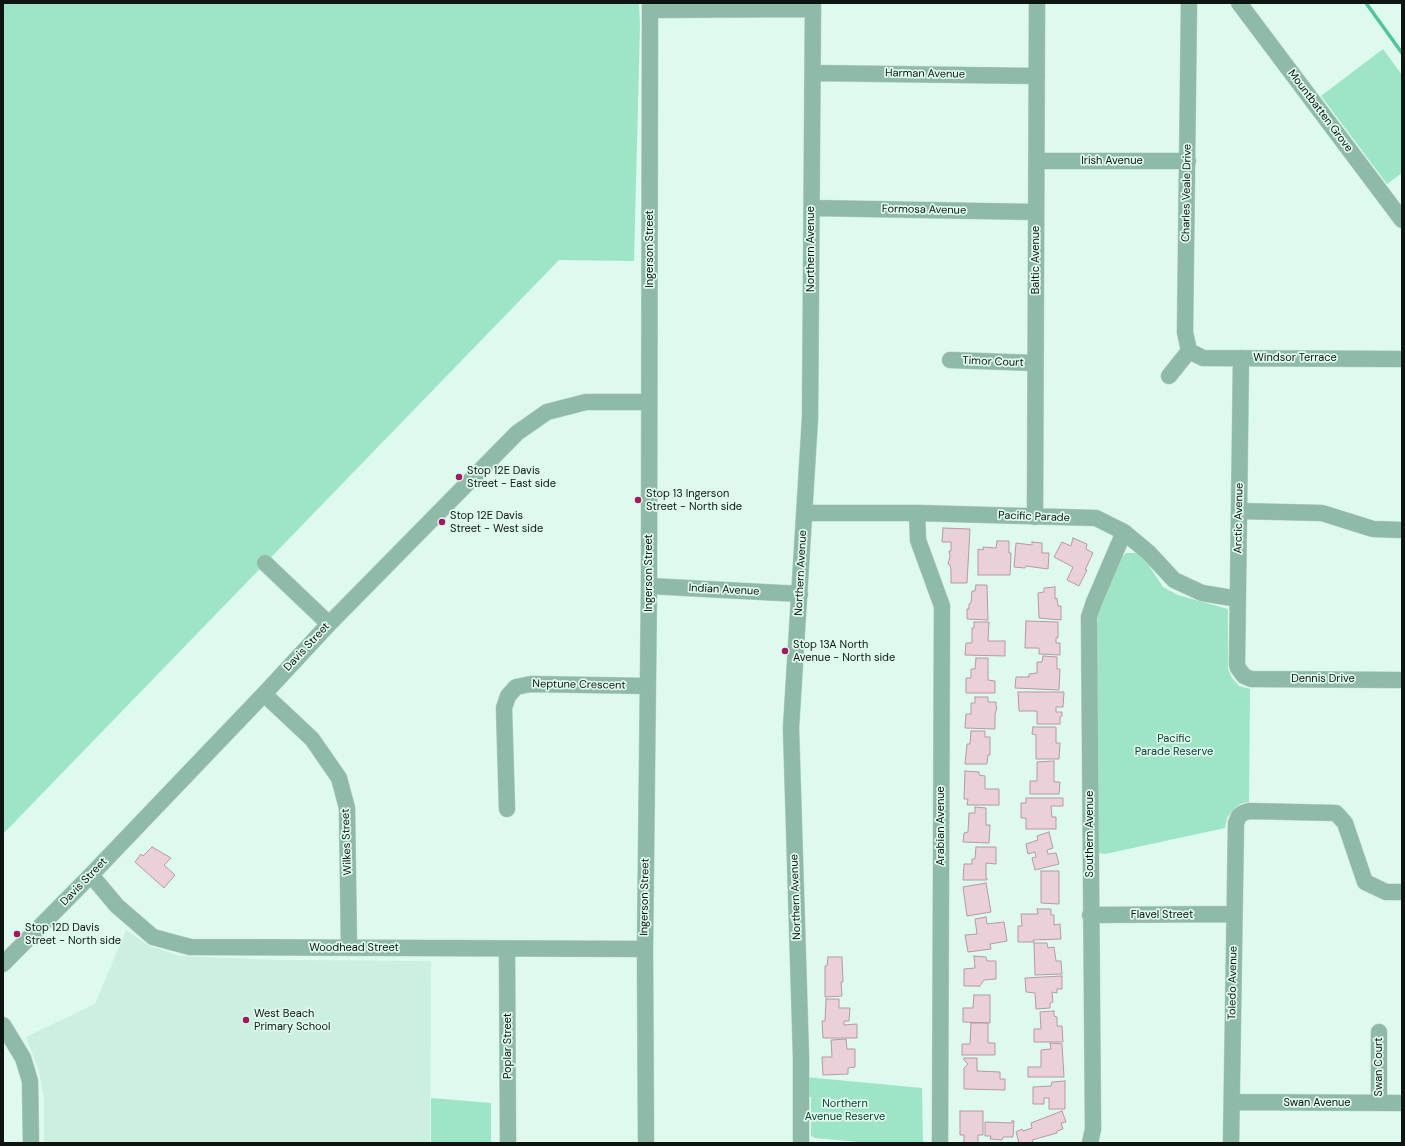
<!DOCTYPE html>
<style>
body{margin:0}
#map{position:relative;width:1405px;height:1146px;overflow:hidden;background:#def9ed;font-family:"DM Sans",sans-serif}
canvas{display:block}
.frame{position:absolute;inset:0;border:4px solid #0c1511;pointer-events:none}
</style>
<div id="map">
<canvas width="1405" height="1146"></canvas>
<div class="frame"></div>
</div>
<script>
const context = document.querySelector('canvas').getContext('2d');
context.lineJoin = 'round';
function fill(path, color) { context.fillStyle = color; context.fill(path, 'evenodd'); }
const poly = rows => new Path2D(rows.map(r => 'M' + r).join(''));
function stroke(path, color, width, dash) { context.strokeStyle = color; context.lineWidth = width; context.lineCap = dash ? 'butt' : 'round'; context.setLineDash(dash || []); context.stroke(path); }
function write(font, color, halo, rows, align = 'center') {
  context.font = font + ' "DM Sans",sans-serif'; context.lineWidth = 3.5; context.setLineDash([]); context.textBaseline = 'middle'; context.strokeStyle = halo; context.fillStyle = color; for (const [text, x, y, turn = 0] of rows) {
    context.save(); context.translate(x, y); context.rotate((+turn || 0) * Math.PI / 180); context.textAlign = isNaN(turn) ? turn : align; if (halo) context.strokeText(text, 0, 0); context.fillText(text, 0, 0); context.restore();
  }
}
const built = poly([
 [126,930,148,945,179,956,280,960,431,961,430,1143,44,1143,44,1099,39,1071,26,1037,95,1004]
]);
const green = poly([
 [3,3,639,3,640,25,634,261,559,260,3,834],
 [1383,49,1402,75,1402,173,1387,184,1321,96],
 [1126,553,1135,553,1142,555,1163,587,1178,595,1228,609,1228,669,1232,678,1239,686,1250,689,1249,802,1240,804,1233,810,1227,818,1225,828,1105,854,1099,853,1097,626,1099,603,1119,561],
 [805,1077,922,1088,923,1143,869,1143,815,1138,811,1136,811,1097,806,1097],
 [431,1098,491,1103,491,1143,431,1143]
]);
const stream = poly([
 [1366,3,1402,53]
]);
const building = poly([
 [943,528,970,529,967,583,951,583,951,570,950,565,948,564,950,556,949,551,951,551,951,542,942,542,943,528],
 [1073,538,1087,544,1086,549,1093,553,1085,570,1087,570,1079,586,1067,580,1073,567,1054,557,1062,542,1071,546,1073,538],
 [997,541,1009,541,1009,553,1011,553,1010,575,978,575,978,549,983,550,983,547,996,548,997,541],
 [1032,542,1042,543,1042,553,1049,553,1048,569,1026,566,1025,568,1014,567,1016,543,1032,545,1032,542],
 [976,585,987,585,988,620,967,619,967,609,969,609,969,604,971,603,972,591,975,591,976,585],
 [1055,587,1055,599,1057,598,1058,606,1061,606,1061,620,1039,618,1038,593,1044,592,1044,588,1055,587],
 [1026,621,1058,622,1058,638,1056,638,1056,643,1060,643,1060,655,1039,654,1039,648,1025,648,1026,621],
 [974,622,989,622,988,641,1005,641,1005,656,965,655,966,643,972,643,972,628,974,628,974,622],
 [1043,656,1057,657,1057,669,1060,669,1059,690,1015,688,1016,677,1029,677,1029,674,1037,673,1037,662,1042,662,1043,656],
 [976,658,988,658,988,680,995,681,995,693,966,693,966,678,971,678,971,669,975,669,976,658],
 [1018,692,1064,692,1063,707,1056,707,1056,712,1062,712,1062,716,1060,717,1060,724,1037,724,1037,711,1019,711,1018,692],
 [975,697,988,697,988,702,996,702,996,707,997,707,995,715,995,729,965,728,966,714,971,714,971,703,975,703,975,697],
 [1033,727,1056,727,1056,743,1060,743,1059,759,1036,759,1036,735,1032,734,1033,727],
 [971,731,985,731,985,737,990,737,990,755,988,755,987,764,965,764,967,744,970,744,971,731],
 [1054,761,1054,782,1060,782,1059,794,1030,794,1030,781,1037,781,1037,762,1054,761],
 [965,771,979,772,979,775,985,776,985,789,999,789,999,805,967,805,968,799,964,799,965,771],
 [1026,798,1063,798,1063,806,1051,806,1052,817,1056,817,1056,829,1026,829,1026,818,1021,818,1021,803,1026,803,1026,798],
 [975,807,986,808,986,825,990,825,989,843,963,842,964,833,968,832,969,813,975,813,975,807],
 [1049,832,1053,848,1047,850,1048,854,1056,853,1059,864,1035,870,1032,858,1036,857,1035,852,1028,854,1026,844,1038,840,1037,836,1049,832],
 [152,847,171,858,164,865,175,875,164,888,135,862,141,854,143,856,152,847],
 [976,847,996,847,996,864,986,863,986,878,987,878,987,880,963,880,964,864,972,864,972,859,975,859,976,847],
 [1041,871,1059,871,1059,904,1041,903,1041,871],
 [986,883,991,912,967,916,963,887,986,883],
 [1037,909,1051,909,1051,915,1054,915,1054,925,1060,924,1061,939,1033,940,1034,942,1018,942,1018,926,1022,926,1021,914,1038,914,1037,909],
 [986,917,987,924,1004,922,1007,941,990,944,991,949,968,952,965,935,977,934,975,919,986,917],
 [1034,943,1047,943,1048,948,1054,947,1056,961,1061,961,1062,974,1035,975,1034,943],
 [974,956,986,957,987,961,996,961,996,979,984,980,979,987,979,986,964,986,964,969,975,968,974,956],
 [828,957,842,957,843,982,841,982,842,996,825,997,825,966,827,966,828,957],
 [1062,976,1062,989,1057,989,1057,993,1052,992,1053,1002,1050,1003,1050,1008,1036,1009,1035,993,1026,992,1025,978,1062,976],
 [974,995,990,995,990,1023,963,1022,963,1008,973,1008,974,995],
 [826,999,839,999,839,1008,850,1008,849,1021,844,1021,844,1025,857,1024,857,1038,823,1038,822,1021,825,1021,826,999],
 [1054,1011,1054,1016,1057,1017,1057,1026,1062,1026,1063,1042,1034,1042,1034,1029,1041,1029,1040,1012,1054,1011],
 [971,1023,988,1023,988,1043,995,1043,995,1055,962,1055,962,1044,970,1044,971,1023],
 [846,1039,847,1049,855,1049,855,1067,848,1068,848,1074,823,1075,822,1057,832,1057,831,1040,846,1039],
 [1050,1043,1062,1044,1064,1077,1028,1077,1028,1067,1041,1067,1041,1050,1051,1049,1050,1043],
 [964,1058,977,1058,977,1071,1000,1072,1000,1079,1005,1079,1005,1090,964,1089,964,1068,968,1064,964,1060,964,1058],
 [1065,1081,1065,1109,1049,1109,1049,1098,1044,1098,1044,1104,1033,1104,1033,1087,1051,1086,1052,1082,1065,1081],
 [960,1111,983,1111,983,1135,978,1135,978,1143,964,1143,964,1135,960,1135,960,1111],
 [1062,1111,1066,1122,1061,1123,1063,1129,1057,1131,1057,1133,1032,1140,1033,1143,1019,1143,1016,1132,1022,1129,1023,1131,1032,1128,1031,1123,1062,1111],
 [1012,1121,1014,1121,1013,1137,1003,1137,1002,1140,990,1139,991,1136,985,1136,985,1122,1012,1123,1012,1121]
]);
const minor = poly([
 [1189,3,1185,332,1189,351],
 [1239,3,1402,220],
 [650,10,813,9],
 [813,73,1037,76],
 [1037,161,1188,161],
 [812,208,1036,212],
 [1189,351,1203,358,1402,359],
 [1241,358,1237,664,1238,668,1244,676,1251,679,1402,680],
 [950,360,1035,363],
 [1169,376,1189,351],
 [1239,511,1322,513,1373,529,1402,530],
 [805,513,917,513,1096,518,1124,532,1149,553,1174,580,1202,593,1238,599],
 [917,513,918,540,942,606,940,1143],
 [1035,517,1037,3],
 [265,563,329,624],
 [649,586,800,594],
 [264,694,312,739,339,778,347,808,349,948],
 [507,809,504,708,508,696,516,687,531,684,647,686],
 [91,875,117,906,153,937,190,947,645,949],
 [1090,915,1234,914],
 [507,949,508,1143],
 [3,964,91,875,264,694,329,624,517,433,547,412,586,402,649,402],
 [3,1025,23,1058,30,1081,31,1143],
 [1232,1102,1402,1103],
 [1379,1103,1379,1032],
 [646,1143,645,949,649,586,650,3],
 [801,1143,801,1057,791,728,810,418,813,3],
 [1090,1143,1093,1129,1089,617,1094,602,1124,532],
 [1231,1143,1236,823,1239,816,1243,813,1249,811,1336,813,1345,823,1365,882,1386,892,1402,892]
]);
const markers = [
 [459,477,4,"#a01762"],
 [638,500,4,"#a01762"],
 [442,522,4,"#a01762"],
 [785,651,4,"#a01762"],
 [17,934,4,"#a01762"],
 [246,1020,4,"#a01762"]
];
const streetNames = [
 ["Harman Avenue",925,74,1],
 ["Mountbatten Grove",1320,111,53],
 ["Irish Avenue",1112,161],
 ["Charles Veale Drive",1187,193,-89],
 ["Formosa Avenue",924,210,1],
 ["Ingerson Street",650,249,-90],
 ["Northern Avenue",811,249,-90],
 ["Baltic Avenue",1036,260,-90],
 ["Windsor Terrace",1295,358],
 ["Timor Court",993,362,2],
 ["Pacific Parade",1034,517,2],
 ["Arctic Avenue",1239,518,-89],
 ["Ingerson Street",649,573,-90],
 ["Northern Avenue",801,573,-87],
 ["Indian Avenue",724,590,3],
 ["Davis Street",307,647,-47],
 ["Dennis Drive",1323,679],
 ["Neptune Crescent",579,685,1],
 ["Arabian Avenue",941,826,-90],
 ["Southern Avenue",1090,834,-90],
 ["Wilkes Street",347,842,-92],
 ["Davis Street",84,882,-46],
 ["Ingerson Street",645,897,-89],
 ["Northern Avenue",796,897,-92],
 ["Flavel Street",1162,915],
 ["Woodhead Street",354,948],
 ["Toledo Avenue",1233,983,-89],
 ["Poplar Street",508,1046,-90],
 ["Swan Court",1379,1067,-90],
 ["Swan Avenue",1317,1103]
];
const poiNames = [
 ["Stop 12E Davis",467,471],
 ["Street - East side",467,484],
 ["Stop 13 Ingerson",646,494],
 ["Street - North side",646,507],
 ["Stop 12E Davis",450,516],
 ["Street - West side",450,529],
 ["Stop 13A North",793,645],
 ["Avenue - North side",793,658],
 ["Stop 12D Davis",25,928],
 ["Street - North side",25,941],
 ["West Beach",254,1014],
 ["Primary School",254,1027]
];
const parkNames = [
 ["Pacific",1174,739],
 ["Parade Reserve",1174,752],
 ["Northern",845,1104],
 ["Avenue Reserve",845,1117]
];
fill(built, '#cbefe0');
fill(green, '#9ee5c8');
stroke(stream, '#52c39c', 3.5);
fill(building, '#ebd0da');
stroke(building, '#b49aa3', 1);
stroke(minor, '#bcd5ca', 17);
stroke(minor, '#8fbaa8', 16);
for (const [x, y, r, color] of markers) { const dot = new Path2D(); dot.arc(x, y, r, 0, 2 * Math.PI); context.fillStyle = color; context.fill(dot); stroke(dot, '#def9ed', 1.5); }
write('11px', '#0c1511', '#def9ed', streetNames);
write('11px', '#0c1511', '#def9ed', poiNames, 'left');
write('11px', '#0f4030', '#def9ed', parkNames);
</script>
